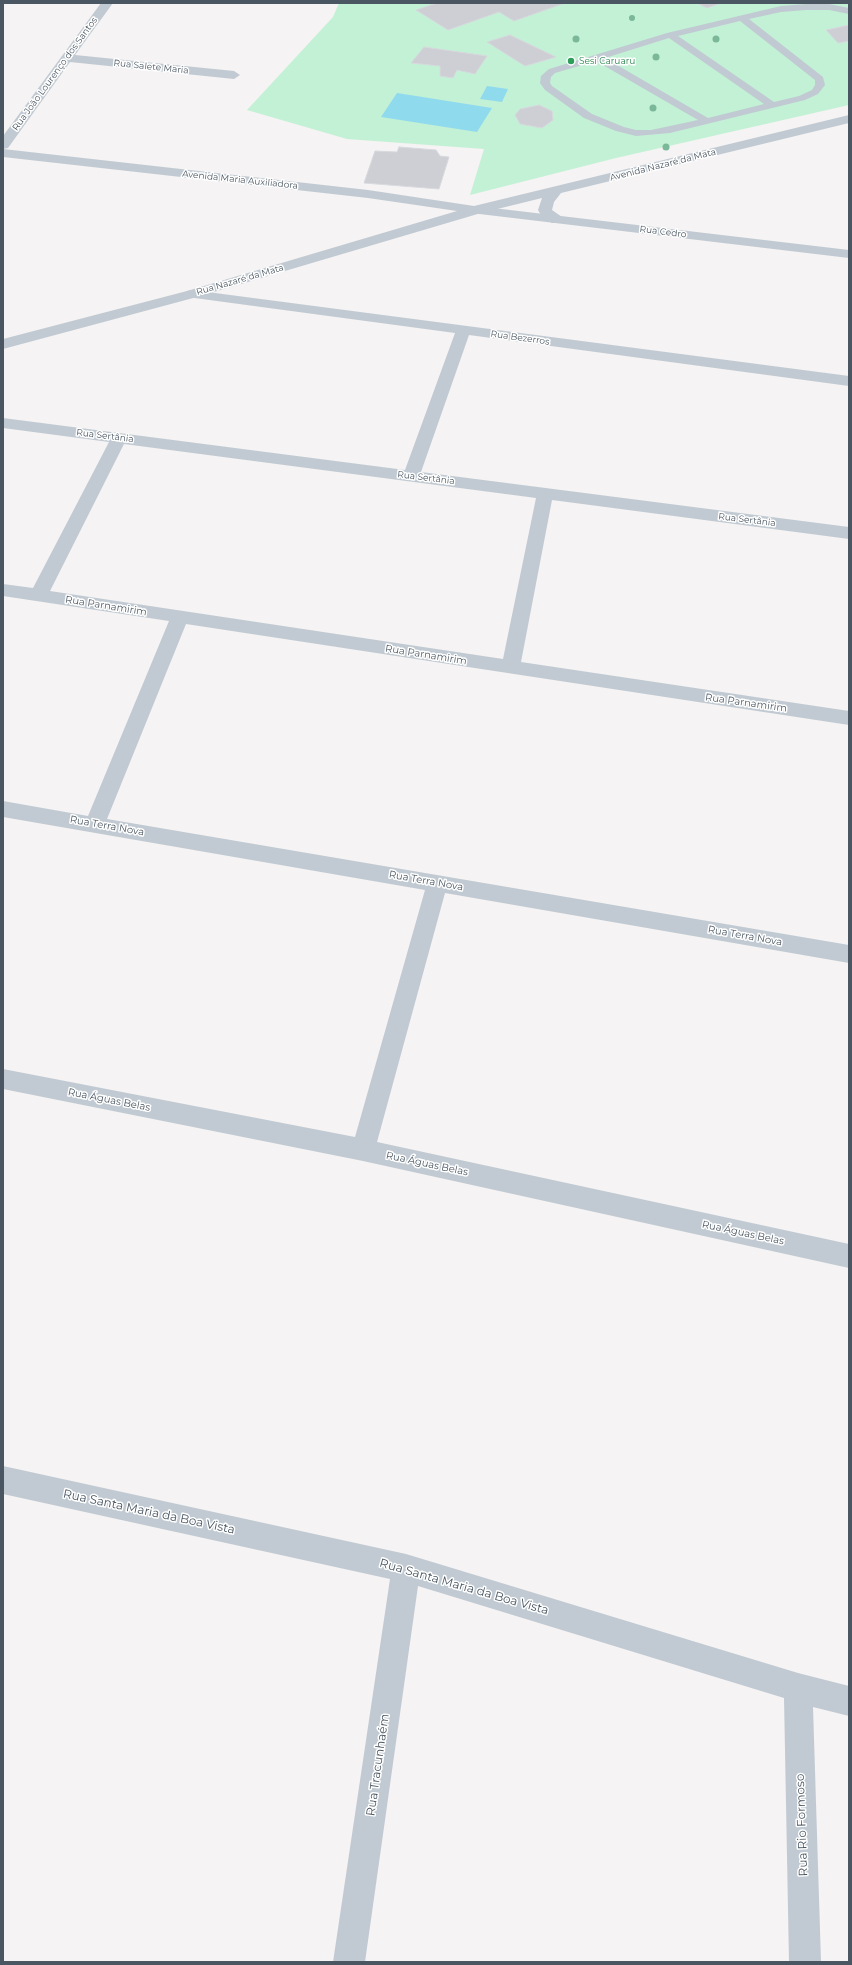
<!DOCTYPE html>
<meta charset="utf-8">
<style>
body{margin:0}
#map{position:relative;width:852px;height:1965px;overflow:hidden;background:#f5f3f3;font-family:Montserrat,sans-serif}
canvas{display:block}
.frame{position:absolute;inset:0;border:4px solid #4a5661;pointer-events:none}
</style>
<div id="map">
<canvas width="852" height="1965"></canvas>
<div class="frame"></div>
</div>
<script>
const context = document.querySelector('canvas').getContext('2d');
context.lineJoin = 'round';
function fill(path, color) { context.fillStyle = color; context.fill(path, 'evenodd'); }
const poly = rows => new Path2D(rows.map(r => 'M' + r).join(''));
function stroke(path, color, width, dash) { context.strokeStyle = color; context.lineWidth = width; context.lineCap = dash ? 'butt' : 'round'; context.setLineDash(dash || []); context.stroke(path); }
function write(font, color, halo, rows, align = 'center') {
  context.font = font + ' Montserrat,sans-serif'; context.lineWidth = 3; context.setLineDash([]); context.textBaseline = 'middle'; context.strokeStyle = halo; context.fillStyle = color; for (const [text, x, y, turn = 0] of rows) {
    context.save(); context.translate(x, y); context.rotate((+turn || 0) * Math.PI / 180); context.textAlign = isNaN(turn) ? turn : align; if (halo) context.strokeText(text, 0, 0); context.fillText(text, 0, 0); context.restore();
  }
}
const green = poly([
 [339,3,849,3,849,105,616,158,470,195,484,149,347,139,247,110,333,17]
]);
const water = poly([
 [487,86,508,89,502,102,480,99],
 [397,93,492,108,477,132,381,117]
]);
const building = poly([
 [437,3,565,3,514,21,499,12,448,30,416,10,437,3],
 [697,3,721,3,707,8,697,3],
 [849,25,849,41,838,43,826,30,849,25],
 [510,35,556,57,525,66,487,42,510,35],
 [424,47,487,56,475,74,457,70,453,78,440,76,440,66,411,63,424,47],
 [539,105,552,111,553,120,542,128,520,124,515,115,520,109,539,105],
 [399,147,436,150,440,156,449,157,439,189,364,183,375,151,397,152,399,147]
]);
const service = poly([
 [806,4,829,4,849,8,849,14,829,10,806,10,781,12,749,19,823,77,825,85,818,94,805,100,670,133,636,136,616,131,584,118,545,90,540,83,541,76,549,69,667,33,781,6,806,4],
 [740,21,815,80,815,85,812,90,799,96,774,102,678,36,740,21],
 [669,38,764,104,708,118,605,58,669,38],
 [596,61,698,120,651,130,636,130,624,127,592,114,552,86,550,83,551,77,555,73,596,61]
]);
const minor = poly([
 [101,3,113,3,75,55,234,71,240,75,234,79,70,62,8,148,3,149,3,136,101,3],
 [476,206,849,250,849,258,471,213,469,210,471,207,476,206],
 [192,290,849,376,849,386,469,335,421,472,849,527,849,539,552,500,521,662,849,711,849,725,186,624,107,819,849,945,849,963,445,893,377,1142,849,1244,849,1268,363,1161,3,1089,3,1069,355,1137,425,890,3,817,3,801,88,816,169,621,3,596,3,584,33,588,109,442,3,428,3,418,405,470,455,333,187,297,185,294,187,291,192,290],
 [124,444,536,498,503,659,50,591,124,444],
 [3,1466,406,1554,798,1673,849,1686,849,1716,813,1707,821,1962,789,1962,784,1698,418,1586,365,1962,333,1962,390,1579,3,1494,3,1466]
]);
const tertiary = poly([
 [849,115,849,123,561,193,554,202,552,210,562,217,564,220,562,223,552,223,542,217,538,210,542,198,481,213,197,297,3,349,3,339,187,291,457,211,368,198,3,157,3,149,368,190,474,206,849,115]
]);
const trees = [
 [632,18,3],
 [576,39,3.5],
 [716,39,3.5],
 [656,57,3.5],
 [653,108,3.5],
 [666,147,3.5]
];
const markers = [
 [571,61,4,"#2e9e5b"]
];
const farLeisurenames = [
 ["Sesi Caruaru",579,61]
];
const farStreetnames = [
 ["Rua Salete Maria",151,67,6],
 ["Rua João Lourenço dos Santos",55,74,-54],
 ["Avenida Nazaré da Mata",663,165,-14],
 ["Avenida Maria Auxiliadora",240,180,6],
 ["Rua Cedro",663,232,7],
 ["Rua Nazaré da Mata",240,280,-16],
 ["Rua Bezerros",520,338,8],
 ["Rua Sertânia",105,436,7],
 ["Rua Sertânia",426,478,7],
 ["Rua Sertânia",747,520,7]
];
const streetNames = [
 ["Rua Parnamirim",106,606,9],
 ["Rua Parnamirim",426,655,9],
 ["Rua Parnamirim",746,703,8],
 ["Rua Terra Nova",107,826,10],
 ["Rua Terra Nova",426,881,10],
 ["Rua Terra Nova",745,936,10],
 ["Rua Águas Belas",109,1100,11],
 ["Rua Águas Belas",427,1164,12],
 ["Rua Águas Belas",743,1233,12]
];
const nearStreetnames = [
 ["Rua Santa Maria da Boa Vista",149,1512,12],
 ["Rua Santa Maria da Boa Vista",464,1587,16],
 ["Rua Tracunhaém",378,1765,-82],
 ["Rua Rio Formoso",802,1825,-92]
];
fill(green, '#c3f1d5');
fill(water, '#90daee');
fill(building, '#cdcfd5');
stroke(building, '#d7d9de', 1);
fill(service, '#c1cad2');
fill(minor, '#c1cad2');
fill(tertiary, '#c1cad2');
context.fillStyle = '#7bb799';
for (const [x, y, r] of trees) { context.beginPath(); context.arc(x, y, r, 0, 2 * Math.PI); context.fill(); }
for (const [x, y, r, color] of markers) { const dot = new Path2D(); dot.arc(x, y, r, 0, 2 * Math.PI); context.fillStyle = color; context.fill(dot); stroke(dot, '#fff', 1.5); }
write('9px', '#27864d', '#fff', farLeisurenames, 'left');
write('9px', '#4a5661', '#fff', farStreetnames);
write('10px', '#4a5661', '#fff', streetNames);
write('12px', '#4a5661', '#fff', nearStreetnames);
</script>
